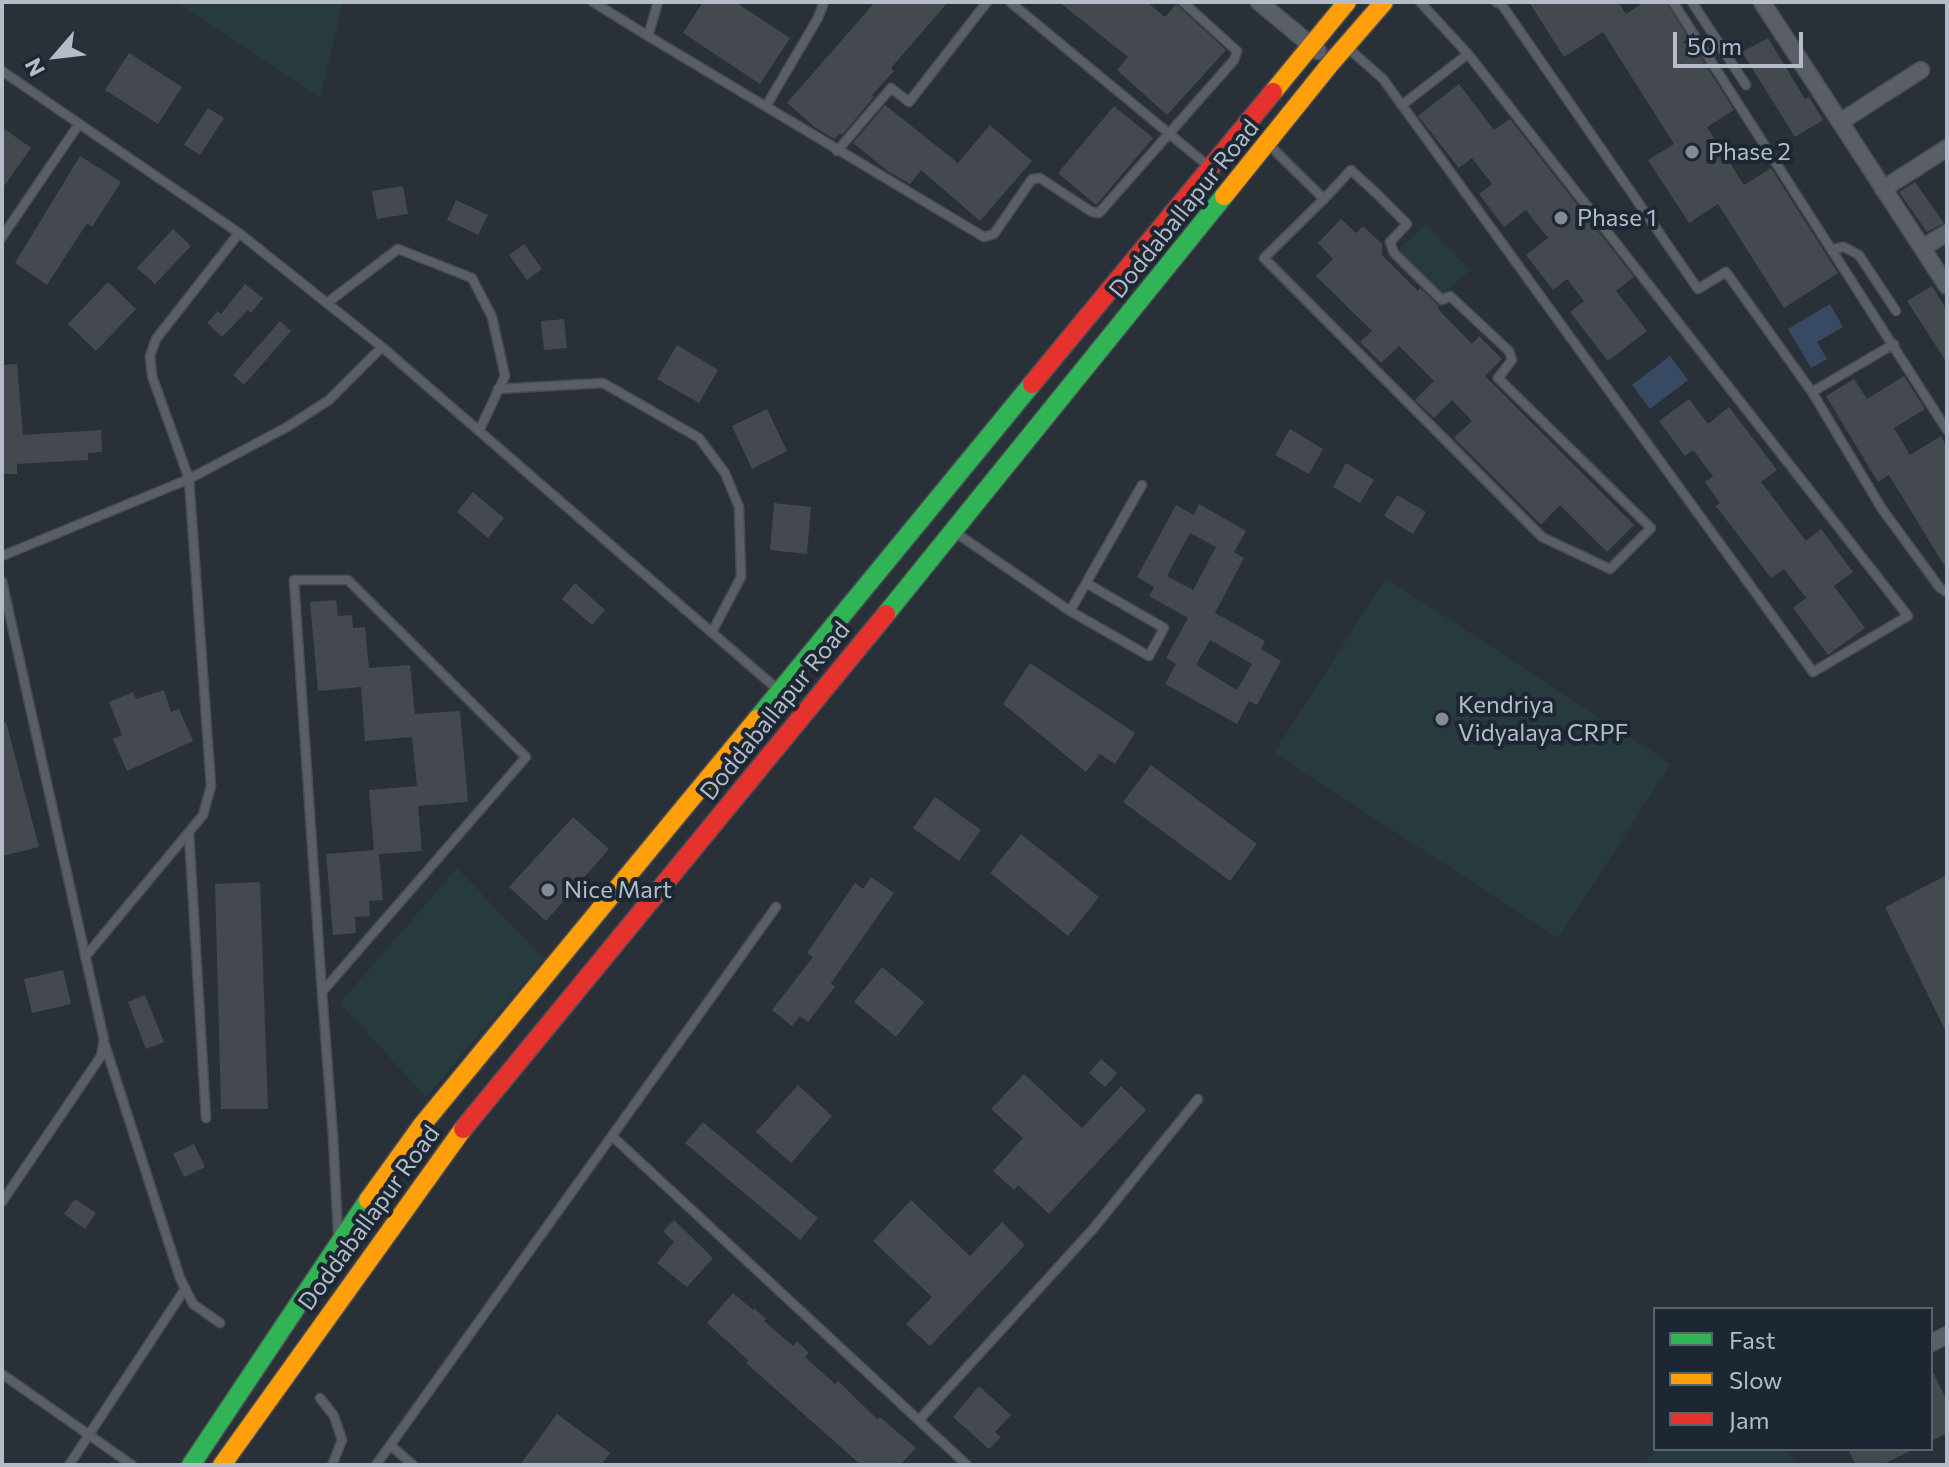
<!DOCTYPE html>
<style>
body{margin:0}
#map{position:relative;width:1949px;height:1467px;overflow:hidden;background:#2a3038;font-family:Commissioner,sans-serif}
canvas{display:block}
.frame{position:absolute;inset:0;border:4px solid #b4bcc9;pointer-events:none}
.legend{position:absolute;left:1653px;top:1307px;width:280px;height:144px;box-sizing:border-box;background:#1d2633;border:2px solid #59626f;margin:0;padding:10px 14px;list-style:none;font-size:24px;color:#b4bcc9}
.legend li{display:flex;align-items:center;gap:16px;height:40px}
.legend b{width:40px;border:2px solid #59626f}
.north{position:absolute;left:16px;top:16px;width:80px;height:80px;-webkit-text-stroke:6px #1d2633;paint-order:stroke;rotate:242deg;font-size:22px;font-weight:700;line-height:32px;text-align:center;color:#b4bcc9}
.north::after{content:'';display:block;margin:auto;width:28px;height:36px;background:#b4bcc9;clip-path:polygon(50% 0,100% 100%,50% 72%,0 100%)}
.scale{position:absolute;left:1673px;top:32px;width:130px;height:36px;box-sizing:border-box;border:4px solid #b4bcc9;border-top:0;padding-left:10px;font-size:24px;line-height:28px;white-space:nowrap;color:#b4bcc9;-webkit-text-stroke:6px #1d2633;paint-order:stroke}
</style>
<div id="map">
<canvas width="1949" height="1467"></canvas>
<div class="frame"></div>
<ul class="legend">
<li><b style="height:10px;background:#30b455"></b>Fast</li>
<li><b style="height:10px;background:#ff9f0a"></b>Slow</li>
<li><b style="height:10px;background:#e5322d"></b>Jam</li>
</ul>
<div class="north">N</div>
<div class="scale">50 m</div>
</div>
<script>
const context = document.querySelector('canvas').getContext('2d');
context.lineJoin = 'round';
function fill(path, color) { context.fillStyle = color; context.fill(path, 'evenodd'); }
const poly = rows => new Path2D(rows.map(r => 'M' + r).join(''));
function stroke(path, color, width, dash) { context.strokeStyle = color; context.lineWidth = width; context.lineCap = dash ? 'butt' : 'round'; context.setLineDash(dash || []); context.stroke(path); }
function write(font, color, halo, rows, align = 'center') {
  context.font = font + ' Commissioner,sans-serif'; context.lineWidth = 8; context.setLineDash([]); context.textBaseline = 'middle'; context.strokeStyle = halo; context.fillStyle = color; for (const [text, x, y, turn = 0] of rows) {
    context.save(); context.translate(x, y); context.rotate((+turn || 0) * Math.PI / 180); context.textAlign = isNaN(turn) ? turn : align; if (halo) context.strokeText(text, 0, 0); context.fillText(text, 0, 0); context.restore();
  }
}
const green = poly([
 [176,2,343,2,320,98],
 [1426,224,1470,270,1442,296,1399,249],
 [1386,578,1671,764,1558,938,1274,753],
 [457,868,544,959,426,1097,340,1003],
 [1658,1449,1786,1449,1796,1465,1647,1465,1648,1458]
]);
const water = poly([
 [1830,304,1843,327,1817,342,1827,359,1811,368,1788,329],
 [1670,356,1688,380,1650,409,1632,385]
]);
const building = poly([
 [703,2,735,2,790,38,760,84,683,33],
 [875,2,948,2,891,68,894,71,872,95,874,97,842,135,840,133,834,139,816,128,787,103],
 [1059,2,1147,2,1165,17,1176,4,1226,50,1167,115,1117,70,1128,57],
 [1529,2,1618,2,1626,14,1644,2,1666,2,1734,110,1707,127,1744,185,1771,168,1838,273,1784,308,1718,204,1689,223,1648,160,1674,144,1603,32,1564,57],
 [1768,38,1805,99,1809,97,1823,120,1795,137,1742,52],
 [129,53,182,87,158,124,105,90],
 [1459,84,1494,130,1510,119,1634,277,1616,291,1647,331,1608,361,1570,312,1584,301,1567,279,1553,290,1526,255,1548,238,1526,210,1504,227,1479,194,1492,184,1472,158,1459,168,1418,116],
 [885,105,958,163,990,125,1032,161,980,221,921,170,910,184,889,172,853,143],
 [1114,106,1153,138,1096,205,1058,173],
 [208,108,224,118,200,155,184,145],
 [2,127,31,148,2,189],
 [80,156,121,182,92,227,87,223,47,285,15,263],
 [1915,182,1944,223,1927,232,1899,192],
 [403,186,408,214,377,219,372,191],
 [456,200,488,215,478,235,447,220],
 [1341,219,1356,233,1363,226,1382,244,1382,255,1418,291,1420,288,1439,306,1438,309,1472,344,1479,336,1502,359,1485,376,1634,525,1607,552,1560,505,1541,525,1454,438,1472,421,1452,400,1434,418,1415,400,1434,381,1399,346,1381,363,1360,342,1372,331,1316,276,1333,259,1318,243],
 [173,229,191,246,155,284,137,268],
 [524,244,542,269,527,280,509,255],
 [108,282,136,309,96,351,68,324],
 [245,284,263,298,251,313,248,310,222,337,207,323,218,311,221,314],
 [1932,286,1947,310,1947,363,1907,301],
 [564,319,567,348,544,350,541,321],
 [280,321,291,331,244,385,233,375],
 [677,345,718,370,699,403,657,379],
 [17,364,23,435,101,430,102,452,88,453,88,460,17,464,17,474,2,474,2,365],
 [1904,376,1925,409,1894,428,1910,455,1941,436,1947,447,1947,570,1889,475,1878,482,1826,396,1854,379,1867,399],
 [1689,399,1708,424,1729,407,1777,470,1761,482,1806,541,1821,529,1853,572,1834,586,1865,628,1828,655,1793,608,1806,598,1784,569,1771,578,1716,506,1720,503,1705,482,1713,476,1693,450,1685,456,1659,421],
 [767,409,787,451,752,469,732,426],
 [1290,429,1323,449,1309,474,1275,455],
 [1346,463,1374,480,1360,503,1333,487],
 [473,492,504,518,488,538,457,512],
 [1397,495,1426,512,1413,534,1384,516],
 [774,503,811,507,807,554,770,550],
 [1199,504,1246,531,1234,552,1244,558,1215,613,1265,641,1261,649,1281,661,1257,705,1249,701,1237,724,1165,684,1176,664,1166,658,1188,618,1149,596,1154,587,1137,577,1176,505,1194,515],
 [1190,533,1216,547,1193,590,1167,576],
 [1210,640,1252,664,1237,690,1196,665],
 [575,583,605,610,592,625,562,599],
 [336,600,338,616,352,615,353,628,365,627,369,668,410,665,415,714,460,711,468,802,418,806,422,851,379,854,383,900,369,901,370,916,355,917,356,933,333,935,326,854,374,850,369,790,417,786,412,737,365,741,361,687,318,691,310,602],
 [1030,663,1135,733,1115,764,1100,754,1086,772,1003,704],
 [164,690,171,712,179,709,193,741,127,771,113,739,122,735,109,702,133,692,136,699],
 [6,722,39,847,2,856,2,723],
 [1151,765,1257,844,1230,881,1123,802],
 [935,797,981,830,959,861,913,828],
 [573,817,609,849,546,921,509,887],
 [1021,834,1099,897,1068,936,990,873],
 [1947,875,1947,1034,1885,907],
 [871,877,894,893,831,983,835,987,808,1022,800,1016,792,1026,772,1010,813,957,807,953,855,883,863,889],
 [260,882,268,1109,221,1109,215,884],
 [882,967,924,1002,896,1037,854,1002],
 [63,970,71,1004,32,1013,24,979],
 [145,995,164,1042,146,1049,128,1002],
 [1101,1059,1117,1073,1105,1087,1089,1073],
 [1024,1074,1082,1128,1121,1086,1146,1110,1049,1214,1018,1185,1014,1190,993,1171,1023,1138,991,1109],
 [798,1085,832,1116,791,1163,756,1132],
 [703,1122,818,1218,800,1240,685,1143],
 [194,1144,205,1167,184,1177,173,1154],
 [75,1199,96,1213,85,1229,64,1214],
 [911,1200,970,1256,1002,1222,1025,1245,930,1346,906,1324,932,1297,873,1241],
 [674,1220,713,1258,687,1287,657,1263,674,1242,663,1231],
 [733,1293,753,1310,754,1308,766,1319,764,1321,793,1346,797,1341,809,1353,805,1357,835,1384,838,1381,878,1420,880,1417,916,1448,900,1465,861,1465,746,1363,748,1360,707,1323],
 [1931,1368,1947,1401,1947,1433,1931,1441],
 [979,1386,1011,1415,995,1432,1001,1437,989,1449,953,1417],
 [557,1414,610,1453,601,1465,520,1465],
 [1848,1449,1914,1449,1882,1465,1856,1465]
]);
const lane = poly([
 [593,2,648,36,658,2],
 [1010,2,1207,165],
 [1496,2,1502,5,1698,289,1726,272,1812,392,1882,509,1940,588,1947,592],
 [1673,2,1947,430],
 [1692,2,1746,85],
 [648,36,984,237,994,234,1032,179,1040,178,1092,212,1099,213,1234,60,1237,51,1183,2],
 [1349,49,1383,79,1813,672,1908,616,1468,54,1420,2],
 [2,71,239,233,382,347,776,688],
 [1402,105,1468,54],
 [766,106,818,18,824,2],
 [1268,144,1324,199,1264,258,1542,537,1610,569,1651,528,1498,378,1512,360,1509,351,1450,296,1442,300,1394,253,1390,242,1407,224,1377,194,1351,170,1324,199],
 [837,151,891,88,909,102,987,2],
 [2,237,79,124],
 [1832,249,1844,247,1859,255,1896,311],
 [327,303,398,249,472,278,492,317,505,376,479,431],
 [498,389,603,383,699,438,725,473,739,507,741,577,712,632],
 [1812,392,1894,344],
 [956,533,1070,611,1149,656,1164,628,1086,583],
 [2,556,189,479,287,427,329,400,382,347],
 [2,581,104,1040,101,1056,2,1202],
 [1070,611,1142,485],
 [189,833,206,1118],
 [85,957,203,815,211,786,189,479,152,376,150,356,156,339,239,233],
 [322,992,526,757,348,580,294,580,322,992,333,1136,338,1234],
 [105,1045,180,1278,193,1304,220,1323],
 [612,1136,967,1465],
 [2,1374,132,1465],
 [320,1398,334,1416,342,1440,332,1465],
 [919,1420,1093,1229,1198,1099],
 [390,1445,413,1465],
 [69,1465,185,1289],
 [376,1465,776,907]
]);
const street = poly([
 [1259,2,1318,51],
 [1762,2,1947,286],
 [1840,122,1921,70],
 [1883,189,1947,148],
 [1922,248,1947,233],
 [1931,1343,1947,1335]
]);
const fast = poly([
 [886,614,1224,196],
 [757,719,1032,384],
 [191,1465,368,1200]
]);
const slow = poly([
 [1273,92,1347,2],
 [1224,196,1331,63,1384,2],
 [368,1200,422,1125,757,719],
 [222,1465,463,1129]
]);
const jam = poly([
 [1032,384,1273,92],
 [463,1129,886,614]
]);
const markers = [
 [1692,152,8,"#848b96"],
 [1561,218,8,"#848b96"],
 [1442,719,8,"#848b96"],
 [548,890,8,"#848b96"]
];
const poiNames = [
 ["Phase 2",1708,152],
 ["Phase 1",1577,218],
 ["Kendriya",1458,705],
 ["Vidyalaya CRPF",1458,733],
 ["Nice Mart",564,890]
];
const streetNames = [
 ["Doddaballapur Road",1184,209,-51],
 ["Doddaballapur Road",775,711,-51],
 ["Doddaballapur Road",369,1218,-54]
];
fill(green, '#273a3e');
fill(water, '#384963');
fill(building, '#444950');
stroke(lane, '#484c53', 11);
stroke(street, '#484c53', 19);
stroke(fast, '#484c55', 21);
stroke(slow, '#484c55', 21);
stroke(jam, '#484c55', 21);
stroke(lane, '#5a5e66', 8);
stroke(street, '#5a5e66', 16);
stroke(fast, '#30b455', 18);
stroke(slow, '#ff9f0a', 18);
stroke(jam, '#e5322d', 18);
for (const [x, y, r, color] of markers) { const dot = new Path2D(); dot.arc(x, y, r, 0, 2 * Math.PI); context.fillStyle = color; context.fill(dot); stroke(dot, '#1d2633', 3); }
write('24px', '#b4bcc9', '#1d2633', poiNames, 'left');
write('24px', '#b4bcc9', '#1d2633', streetNames);
</script>
